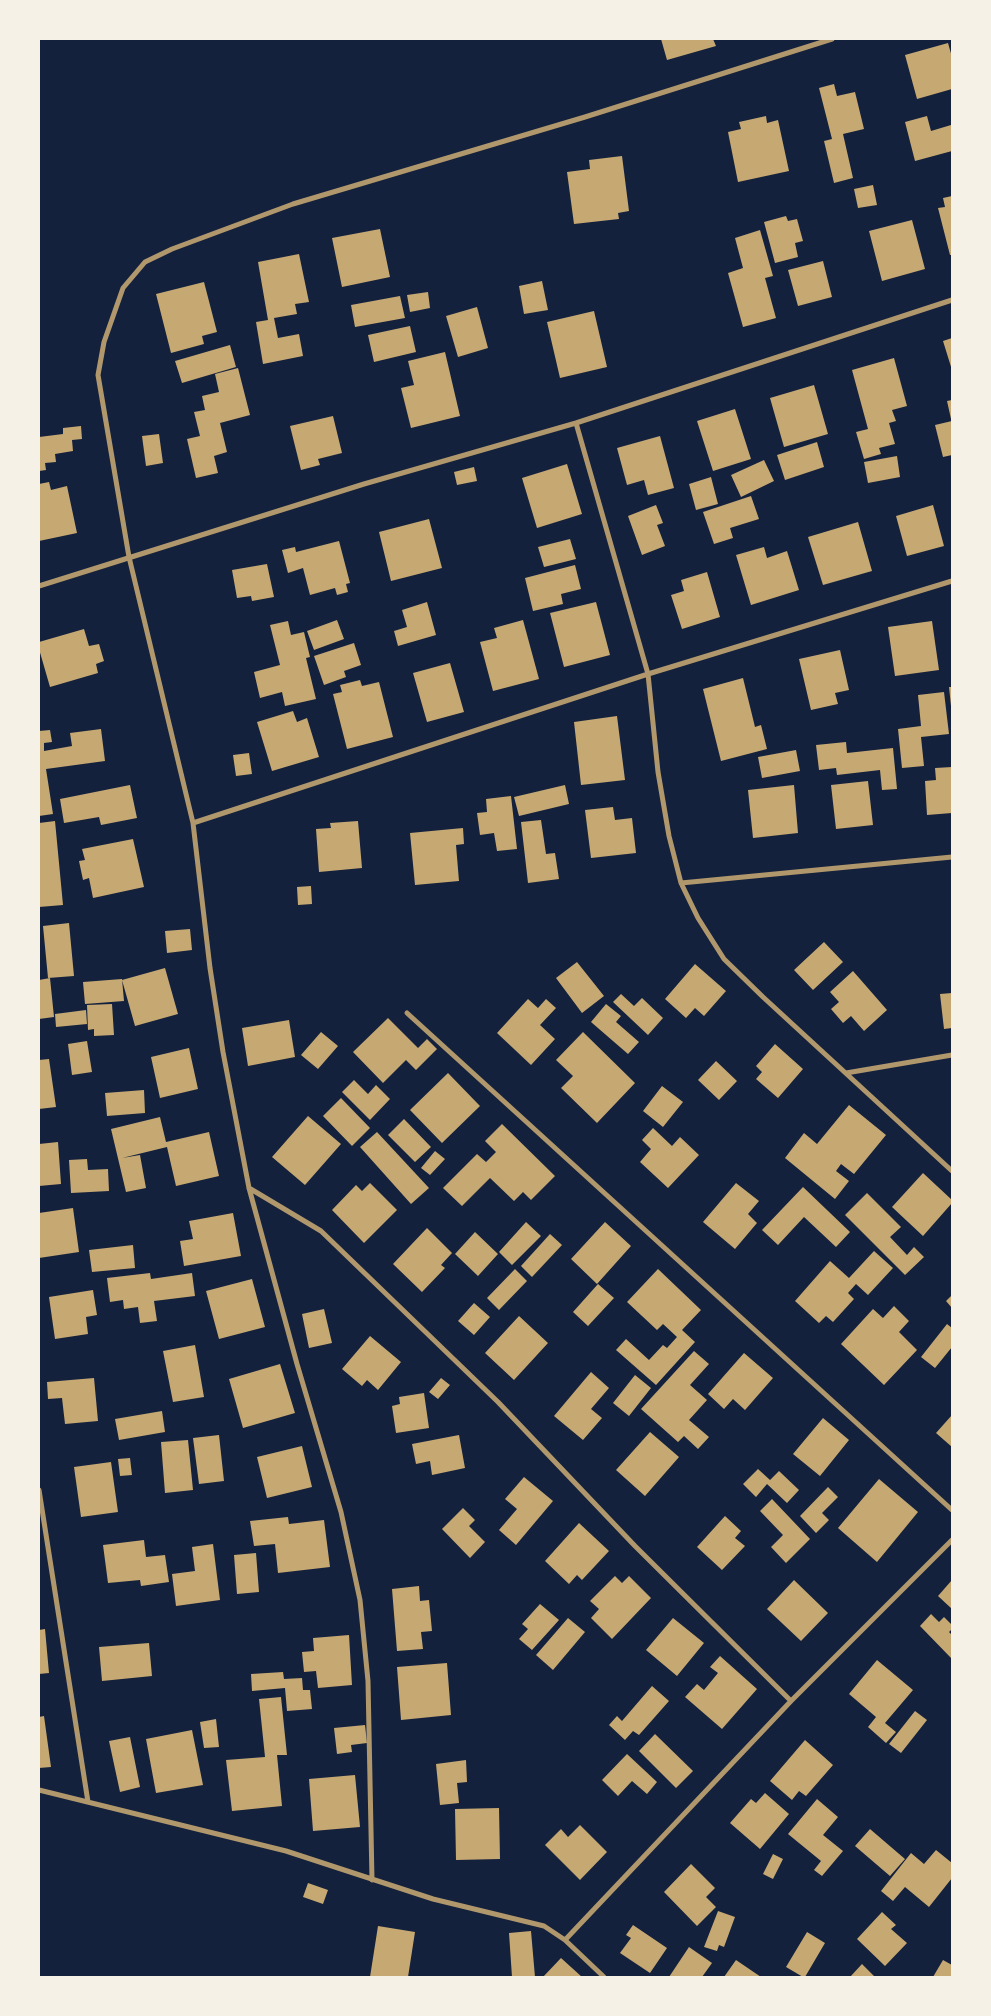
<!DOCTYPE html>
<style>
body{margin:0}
#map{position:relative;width:991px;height:2016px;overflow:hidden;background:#14213d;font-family:"Source Sans 3",sans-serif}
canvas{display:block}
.frame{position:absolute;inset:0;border:40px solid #f6f1e7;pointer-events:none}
</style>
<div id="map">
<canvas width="991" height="2016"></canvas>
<div class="frame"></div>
</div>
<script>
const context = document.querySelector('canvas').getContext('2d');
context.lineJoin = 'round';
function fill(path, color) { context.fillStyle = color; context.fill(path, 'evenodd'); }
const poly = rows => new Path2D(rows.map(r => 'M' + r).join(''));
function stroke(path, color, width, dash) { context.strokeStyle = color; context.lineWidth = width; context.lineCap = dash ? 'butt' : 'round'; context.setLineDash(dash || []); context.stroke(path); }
const building = poly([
 [661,39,713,39,716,46,667,60],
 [948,43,952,57,952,89,917,99,905,55],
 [834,84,837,96,855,92,864,129,843,134,853,178,834,183,824,141,832,139,819,88],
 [766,116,767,123,778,120,789,171,738,182,728,132,741,129,739,122],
 [927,116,931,131,951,125,952,151,915,161,905,122],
 [622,156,629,211,618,213,619,219,574,224,567,172,590,169,589,160],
 [873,185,877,205,858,208,854,189],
 [952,196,952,255,950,255,938,208,945,207,943,198],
 [786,216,788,221,797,219,803,241,795,243,798,257,775,263,764,222],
 [912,220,925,269,882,281,869,231],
 [380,229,390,277,342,287,332,238],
 [760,230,773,276,765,278,776,318,743,327,728,273,743,268,735,238],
 [299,254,309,302,295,304,297,314,274,318,278,338,299,334,303,356,263,364,256,322,268,320,258,262],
 [823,261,832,297,798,306,788,270],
 [542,281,548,310,524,314,519,286],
 [204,282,217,332,202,336,204,344,171,353,156,294],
 [428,292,430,308,410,312,407,295],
 [400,296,405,318,355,327,351,305],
 [477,307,488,348,458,357,446,316],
 [594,311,607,367,560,378,547,322],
 [410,326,416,352,374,362,368,335],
 [952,338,952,370,943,341],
 [230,345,236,367,182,383,175,361],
 [445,352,460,416,411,428,401,388,414,385,408,361],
 [894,358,907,406,892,410,896,421,889,423,895,444,879,448,881,454,864,459,856,432,868,429,852,370],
 [238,368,250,415,220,423,227,452,214,456,218,473,196,478,187,439,200,436,194,412,205,410,202,396,219,392,215,374],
 [814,385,828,434,784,447,770,398],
 [952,400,952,419,951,419,947,401],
 [735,409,751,459,713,471,697,421],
 [333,416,342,453,318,459,320,465,301,470,290,426],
 [952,421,952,455,943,457,935,425],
 [81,426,82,439,72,440,73,451,55,454,56,462,45,463,46,470,39,471,39,437,63,434,63,428],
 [159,434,163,463,146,466,142,436],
 [660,436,674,488,648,495,644,480,627,485,617,448],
 [817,442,824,467,785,480,777,455],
 [897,456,900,477,868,483,864,462],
 [764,460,774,481,741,497,731,475],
 [567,464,582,514,537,528,522,478],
 [474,467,477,481,457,485,454,472],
 [711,477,718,504,696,510,689,484],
 [49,482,51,490,67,486,77,533,39,541,39,484],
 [751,496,759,519,730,528,733,538,714,544,703,512],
 [656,505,663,523,657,525,665,546,642,555,628,516],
 [933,505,944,546,907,556,896,516],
 [429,519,442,568,391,581,379,532],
 [858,522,872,571,823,585,808,537],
 [570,539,576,559,544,567,538,547],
 [339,541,350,583,346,584,348,592,337,595,335,588,310,595,303,568,288,573,282,550,295,547,296,552],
 [764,547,767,558,787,551,799,590,751,605,736,555],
 [267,564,274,597,252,601,251,596,237,598,232,570],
 [575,565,581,589,561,594,563,604,533,611,525,578],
 [707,572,720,617,682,629,671,595,684,591,681,580],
 [427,602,436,635,398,646,394,631,407,627,402,610],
 [596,602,610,655,564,667,550,613],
 [337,620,344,639,314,650,307,631],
 [523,620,539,679,493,691,480,642,497,638,494,628],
 [288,621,291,635,304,632,310,657,306,658,316,699,285,706,282,692,260,698,254,672,280,665,270,625],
 [932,621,939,670,895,676,888,627],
 [84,629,89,646,99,644,104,661,96,664,98,673,50,687,39,649,39,642],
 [354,643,361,665,344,671,346,677,324,685,314,656],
 [840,650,849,690,835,693,838,704,811,710,799,659],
 [450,663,464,712,427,722,413,673],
 [743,678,755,727,761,725,767,749,721,761,703,689],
 [360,680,362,686,379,682,393,737,347,749,333,694,342,692,340,685],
 [949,687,952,687,952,706,951,706],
 [944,692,949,734,921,737,924,766,902,768,898,729,921,726,918,695],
 [293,711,297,722,307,718,319,757,272,771,257,722],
 [617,716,625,780,581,785,574,722],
 [101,729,105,761,46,769,53,814,39,816,39,731,50,730,52,742,44,743,44,751,72,746,70,733],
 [846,742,847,753,893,748,897,789,882,790,880,770,837,775,836,768,819,770,816,745],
 [796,750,800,771,762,778,758,757],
 [249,753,252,774,236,776,233,755],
 [952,767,952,813,927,815,925,781,936,780,935,768],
 [868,781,873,825,836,829,831,785],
 [130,785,137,818,101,825,99,817,64,823,60,799],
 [565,785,569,804,519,816,514,797],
 [794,785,798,833,753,838,748,790],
 [511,796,517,849,497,851,494,833,480,835,477,813,487,812,486,799],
 [613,807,615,820,632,818,636,853,591,858,585,810],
 [541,820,546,854,555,853,559,879,528,883,521,822],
 [55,821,63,905,39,907,39,823],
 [358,821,362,868,319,872,316,829,331,828,330,823],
 [463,828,464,844,456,845,459,881,415,885,410,833],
 [133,839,144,887,93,898,89,878,83,880,79,861,85,860,82,849],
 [311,886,312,904,298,905,297,887],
 [69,923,74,976,48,978,43,926],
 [190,929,192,950,167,953,165,931],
 [824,942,843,962,813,990,794,970],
 [577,962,604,996,582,1013,556,978],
 [695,964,726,991,704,1016,695,1008,686,1018,665,999],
 [165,968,178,1014,135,1026,122,980],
 [853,971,887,1010,864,1031,851,1016,843,1023,831,1009,839,1002,830,992],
 [50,978,54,1017,39,1019,39,980],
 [122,979,124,1001,85,1004,83,982],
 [952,993,952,1028,944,1029,940,994],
 [621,994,634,1006,642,998,663,1018,648,1035,613,1002],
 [528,999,538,1008,546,999,556,1008,540,1025,555,1039,531,1065,497,1033],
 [112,1004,114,1035,94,1036,94,1029,88,1030,87,1005],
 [606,1004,621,1016,616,1022,639,1042,628,1054,591,1022],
 [86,1010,87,1024,56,1027,55,1014],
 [388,1018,418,1048,427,1039,437,1049,416,1070,406,1060,383,1083,353,1052],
 [289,1020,295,1057,248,1066,242,1028],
 [321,1032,338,1046,318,1069,301,1055],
 [583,1032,635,1083,597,1123,561,1088,573,1076,556,1060],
 [87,1041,92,1072,72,1075,68,1044],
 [775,1044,803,1069,778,1098,756,1079,762,1072,756,1066],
 [189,1048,198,1089,160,1098,151,1057],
 [49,1059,56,1107,39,1109,39,1060],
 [716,1061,737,1081,719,1100,698,1080],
 [448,1073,480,1106,442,1143,410,1110],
 [354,1080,368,1094,376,1085,390,1099,370,1120,342,1092],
 [662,1086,683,1102,663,1127,643,1111],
 [144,1090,145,1113,107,1116,105,1093],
 [341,1098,370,1128,352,1146,323,1116],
 [849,1105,886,1135,854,1174,841,1164,836,1171,849,1181,835,1199,785,1158,804,1133,817,1144],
 [308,1116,341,1144,305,1185,272,1157],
 [160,1117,166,1142,209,1132,219,1176,176,1186,167,1147,122,1158,140,1155,146,1188,126,1192,111,1129],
 [404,1119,431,1147,415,1162,388,1135],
 [502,1124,555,1176,531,1200,523,1192,514,1201,490,1178,462,1206,443,1188,477,1154,486,1162,496,1152,485,1141],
 [653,1128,672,1146,680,1137,699,1155,668,1188,640,1162,651,1149,642,1140],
 [377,1132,429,1188,411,1204,360,1147],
 [58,1142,61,1184,39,1186,39,1144],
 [435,1151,445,1159,430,1175,421,1168],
 [87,1159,88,1170,108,1169,109,1191,71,1193,69,1160],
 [923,1173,952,1200,952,1203,923,1236,892,1207],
 [370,1183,397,1210,364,1243,332,1210,356,1185,362,1191],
 [736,1183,759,1201,748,1214,757,1223,735,1249,703,1222],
 [803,1187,850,1232,836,1247,804,1217,778,1245,762,1230],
 [867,1193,901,1227,890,1237,907,1255,914,1247,924,1257,905,1275,845,1215],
 [73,1208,79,1252,39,1258,39,1213],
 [233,1213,241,1256,184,1266,180,1241,193,1239,189,1221],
 [526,1222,541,1236,512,1265,499,1252],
 [605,1222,631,1246,597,1284,571,1259],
 [427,1228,452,1253,441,1265,445,1268,422,1292,393,1264],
 [475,1232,498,1254,478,1276,455,1254],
 [550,1234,562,1245,532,1277,521,1266],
 [133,1245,135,1268,92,1272,89,1250],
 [874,1251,893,1268,868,1295,856,1284,848,1293,854,1299,833,1322,826,1316,819,1323,795,1301,830,1261,849,1278],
 [515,1269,527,1281,499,1310,487,1298],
 [658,1269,701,1310,682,1330,695,1342,656,1385,616,1350,626,1339,649,1360,663,1345,667,1348,677,1337,663,1324,657,1330,627,1302],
 [150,1273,151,1279,192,1273,195,1296,154,1301,157,1321,140,1323,138,1307,124,1309,123,1300,110,1302,107,1278],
 [252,1279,265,1327,219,1339,206,1291],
 [598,1284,614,1298,588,1326,573,1312],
 [93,1290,97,1315,86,1317,88,1334,55,1339,49,1297],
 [952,1295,952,1308,946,1301],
 [474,1303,490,1317,474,1335,458,1321],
 [894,1306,909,1321,899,1332,917,1350,884,1385,841,1344,873,1309,883,1318],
 [324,1309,332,1343,309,1348,302,1314],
 [519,1316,548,1343,514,1380,485,1353],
 [947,1324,952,1328,952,1347,935,1368,921,1357],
 [370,1336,401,1362,378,1390,367,1380,362,1386,342,1369],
 [195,1345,204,1397,173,1402,163,1351],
 [694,1351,709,1364,690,1385,707,1400,689,1420,709,1437,698,1449,684,1436,678,1442,641,1409],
 [744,1353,773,1378,745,1410,733,1399,724,1409,708,1394],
 [280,1364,295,1413,243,1428,229,1379],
 [591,1372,609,1388,591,1409,602,1418,583,1440,554,1416],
 [635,1375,651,1388,629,1416,613,1403],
 [94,1378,98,1421,65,1424,62,1398,48,1399,47,1382],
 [441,1378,450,1385,438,1399,429,1392],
 [424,1393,429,1428,396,1433,392,1406,400,1404,399,1397],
 [162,1411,165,1432,119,1440,115,1419],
 [952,1415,952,1447,936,1433],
 [823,1418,849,1440,820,1476,793,1454],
 [650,1432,679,1457,645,1496,616,1470],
 [219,1435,224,1481,199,1484,193,1438],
 [459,1435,465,1468,432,1475,430,1461,416,1464,412,1444],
 [188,1440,193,1490,165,1493,161,1442],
 [302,1446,312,1487,267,1498,257,1457],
 [130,1458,132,1475,120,1476,118,1459],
 [111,1462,118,1512,81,1517,74,1467],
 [758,1469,770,1480,779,1471,799,1490,787,1503,767,1484,756,1497,743,1484],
 [524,1477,553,1501,516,1545,499,1530,517,1509,505,1499],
 [879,1479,918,1512,877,1562,838,1528],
 [828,1487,838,1497,822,1513,829,1520,816,1533,800,1516],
 [772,1499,810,1539,786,1563,771,1547,783,1535,760,1511],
 [463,1508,475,1520,469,1526,485,1542,470,1558,442,1529],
 [725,1516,741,1531,735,1538,745,1546,722,1570,697,1547],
 [288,1517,289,1524,324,1520,330,1567,278,1573,275,1544,254,1546,250,1521],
 [579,1523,609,1551,582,1580,577,1575,569,1584,545,1561],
 [144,1540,146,1557,165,1555,169,1582,141,1586,140,1580,108,1583,103,1545],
 [213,1544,220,1600,176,1606,172,1574,195,1571,192,1547],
 [256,1553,259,1592,237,1594,234,1555],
 [615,1576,622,1583,629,1576,651,1598,612,1639,591,1618,599,1609,590,1601],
 [794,1580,828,1613,801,1641,767,1609],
 [952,1580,952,1609,938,1596],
 [419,1586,420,1601,429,1600,432,1631,421,1632,423,1649,397,1651,392,1589],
 [540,1604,559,1620,532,1650,519,1639,528,1629,522,1624],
 [931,1614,939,1622,944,1617,952,1625,952,1629,949,1632,952,1635,952,1659,920,1626],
 [568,1618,585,1632,553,1670,536,1655],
 [673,1618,704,1643,677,1676,646,1650],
 [45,1629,49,1673,39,1674,39,1630],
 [349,1635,352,1685,318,1688,316,1671,304,1672,302,1652,314,1651,313,1638],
 [149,1643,152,1676,102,1681,99,1647],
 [720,1656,757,1689,722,1729,685,1697,697,1684,704,1690,718,1673,710,1667],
 [877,1660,913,1690,885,1723,896,1732,886,1743,868,1727,876,1717,849,1694],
 [447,1663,451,1715,401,1720,397,1667],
 [283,1672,284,1679,302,1678,303,1690,310,1690,312,1709,287,1711,285,1688,252,1691,251,1674],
 [652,1686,669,1701,639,1735,633,1731,625,1740,609,1725,617,1716,622,1721],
 [281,1697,287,1755,277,1755,282,1806,232,1811,226,1760,265,1757,259,1699],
 [915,1711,927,1720,901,1753,889,1744],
 [44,1716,51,1767,39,1768,39,1717],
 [216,1719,219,1747,204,1748,200,1722],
 [365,1725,367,1743,351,1745,352,1752,337,1754,334,1728],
 [192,1730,203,1785,156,1793,146,1739],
 [655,1734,693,1771,676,1788,639,1751],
 [130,1737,140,1787,120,1792,109,1741],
 [805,1740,833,1765,806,1796,799,1791,792,1800,770,1781],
 [627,1754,657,1782,647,1794,632,1781,618,1796,602,1780],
 [466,1760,467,1782,457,1783,459,1803,440,1805,436,1764],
 [355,1775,360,1827,313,1831,309,1779],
 [765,1793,789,1814,760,1849,730,1823,751,1799,756,1803],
 [817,1799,838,1817,823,1835,843,1851,822,1876,814,1870,821,1861,788,1834],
 [499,1808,500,1859,456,1860,455,1809],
 [580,1825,607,1852,580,1880,545,1845,561,1829,568,1837],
 [870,1829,905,1859,890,1876,855,1846],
 [936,1850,952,1863,952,1878,929,1907,905,1887,893,1901,881,1891,911,1853,924,1864],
 [773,1854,783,1859,773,1879,763,1874],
 [691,1864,715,1888,706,1897,716,1907,697,1926,664,1892],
 [308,1883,328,1890,323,1904,303,1897],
 [718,1911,735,1917,724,1947,719,1945,717,1951,704,1947],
 [882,1912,896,1925,891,1929,907,1943,885,1966,857,1939],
 [633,1925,667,1948,650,1973,620,1953,631,1938,626,1935],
 [378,1926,415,1932,408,1977,370,1977],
 [531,1931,535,1977,512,1977,509,1933],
 [807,1932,825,1943,805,1977,803,1977,786,1967],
 [689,1947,712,1963,702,1977,669,1977],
 [561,1958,582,1977,543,1977],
 [736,1960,761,1977,724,1977],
 [943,1960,952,1965,952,1977,933,1977],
 [862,1964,875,1977,850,1977]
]);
const minor = poly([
 [576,423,648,674,658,772,669,836,681,883,698,918,724,959,763,997,952,1171],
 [39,586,364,484,576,423,952,300],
 [193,823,648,674,952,581],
 [681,883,952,857],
 [407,1013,952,1510],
 [846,1073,952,1055],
 [249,1188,321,1231,498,1402,635,1546,791,1701],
 [39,1490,88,1802],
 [39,1790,286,1851,433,1899,544,1926,565,1940,604,1977],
 [372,1880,368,1681,360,1600,341,1512,297,1364,249,1188,223,1052,210,968,193,823,129,557,98,375,104,342,123,288,145,262,172,249,293,204,585,117,832,39],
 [565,1940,791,1701,952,1540]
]);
fill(building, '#c6a872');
stroke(minor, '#b1986c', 5);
</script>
